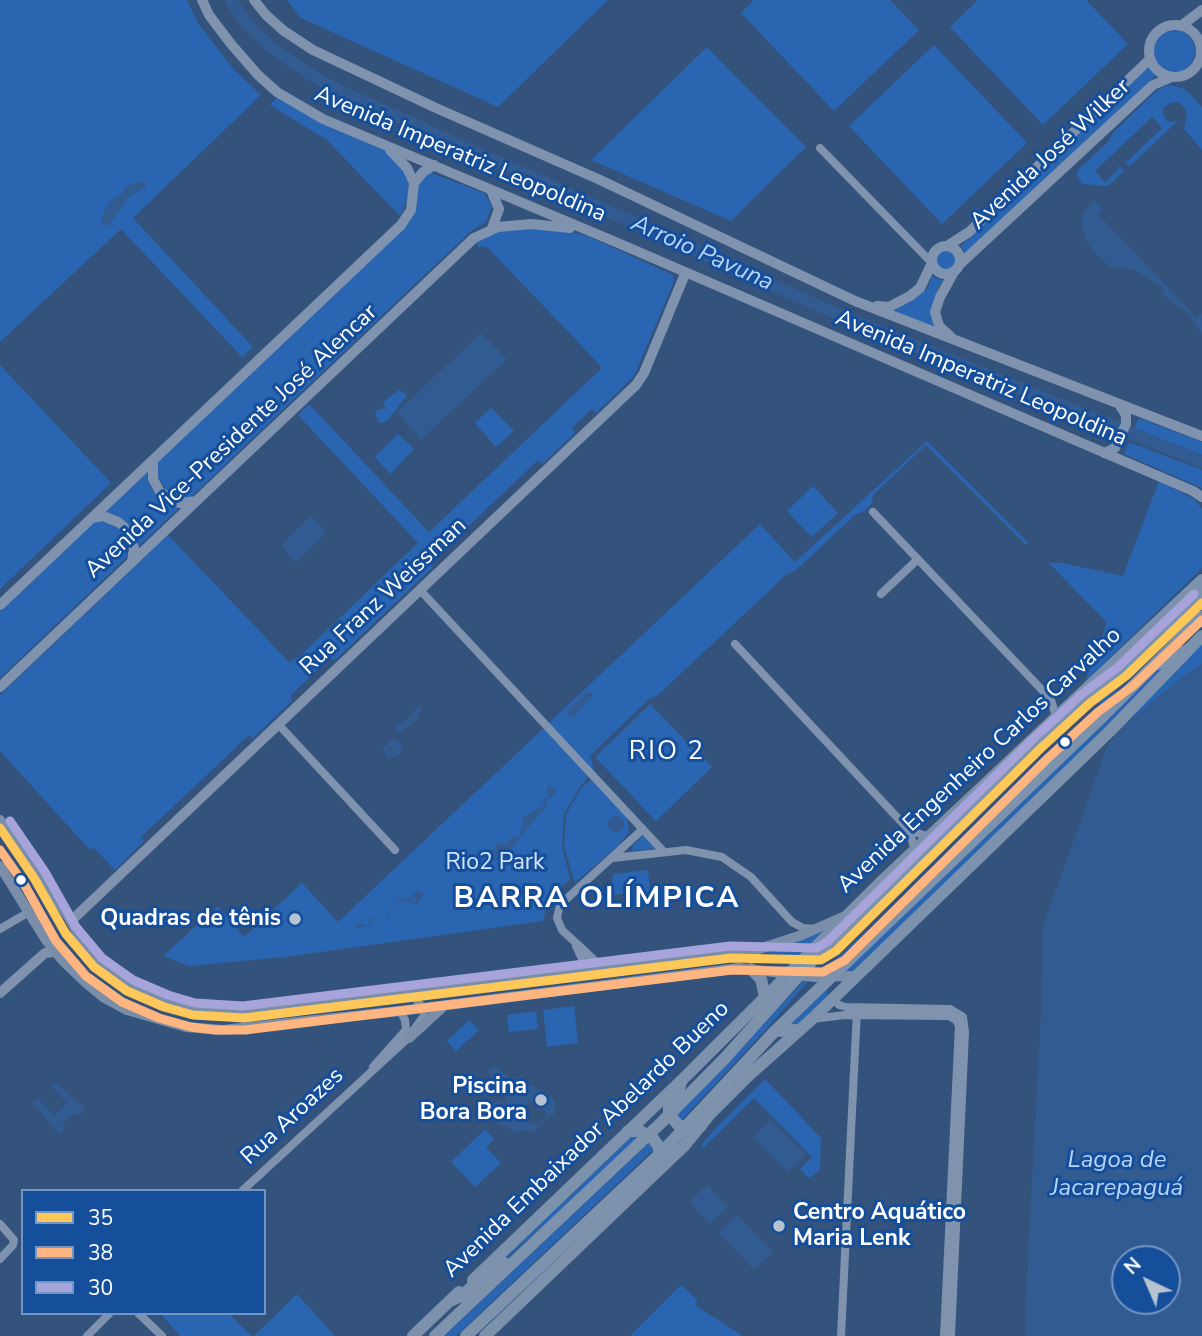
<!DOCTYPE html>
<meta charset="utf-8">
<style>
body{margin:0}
#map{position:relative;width:1202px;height:1336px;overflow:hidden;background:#34537c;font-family:"Nunito Sans",sans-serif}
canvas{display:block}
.legend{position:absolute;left:21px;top:1189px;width:245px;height:126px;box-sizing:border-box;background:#154e9b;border:2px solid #7395c3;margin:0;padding:9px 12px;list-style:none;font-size:21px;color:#fff}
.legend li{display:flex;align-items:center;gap:14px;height:35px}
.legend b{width:35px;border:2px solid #7395c3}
.north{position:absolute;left:1111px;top:1245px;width:70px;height:70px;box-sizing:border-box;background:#154e9b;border:2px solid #7395c3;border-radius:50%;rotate:316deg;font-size:19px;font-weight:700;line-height:28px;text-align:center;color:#fff}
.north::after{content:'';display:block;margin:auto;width:24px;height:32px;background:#b8c3d1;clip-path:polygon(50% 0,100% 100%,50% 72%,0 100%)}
</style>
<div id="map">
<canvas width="1202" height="1336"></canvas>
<ul class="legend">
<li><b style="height:9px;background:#fdc75a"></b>35</li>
<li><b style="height:9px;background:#ffb580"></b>38</li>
<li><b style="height:9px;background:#a7a3db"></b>30</li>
</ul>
<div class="north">N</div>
</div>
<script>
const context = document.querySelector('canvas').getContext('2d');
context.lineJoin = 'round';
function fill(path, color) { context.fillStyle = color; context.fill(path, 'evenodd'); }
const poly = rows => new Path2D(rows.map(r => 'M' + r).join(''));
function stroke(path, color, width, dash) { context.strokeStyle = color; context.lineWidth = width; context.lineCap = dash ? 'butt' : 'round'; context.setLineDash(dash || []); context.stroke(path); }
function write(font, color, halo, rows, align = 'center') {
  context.font = font + ' "Nunito Sans",sans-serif'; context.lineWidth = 6; context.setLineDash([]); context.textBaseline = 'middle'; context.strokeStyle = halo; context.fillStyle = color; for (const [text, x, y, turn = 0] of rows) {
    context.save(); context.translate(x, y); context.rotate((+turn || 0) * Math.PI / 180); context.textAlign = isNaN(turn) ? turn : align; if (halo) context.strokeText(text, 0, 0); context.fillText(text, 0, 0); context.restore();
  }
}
const green = poly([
 [0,0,187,0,198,23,234,70,261,95,133,218,253,347,242,357,121,229,0,342],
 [287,0,608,0,498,107,301,18],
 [754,0,890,0,919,30,834,111,741,13],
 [978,0,1086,0,1128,44,1043,125,950,27],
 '1153 51a21 21 0 1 1 42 0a21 21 0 1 1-42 0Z',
 [934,45,1027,143,942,224,849,126],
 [707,47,806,147,731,221,591,160],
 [1148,66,1157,74,966,255,961,246],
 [1172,85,1186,90,1202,107,1202,150,1184,129,1187,114,1184,107,1178,102,1170,103,1164,107,1163,116,1169,122,1178,121,1130,166,1128,166,1123,159,1127,162,1162,128,1152,117,1095,171,1105,182,1119,169,1117,165,1124,170,1123,172,1108,186,1082,184,1077,174,1078,170,1107,143,1113,133,1155,92,1165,86],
 [277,97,386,150,399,162,408,180,409,195,400,216,327,140,270,105],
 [429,172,484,193,492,206,486,222,472,230,191,497,181,497,165,488,156,474,157,461,399,232,416,183],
 [532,227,560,229,590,237,673,275,673,284,634,376,596,413,592,409,572,428,575,433,542,464,538,460,430,563,433,567,334,661,331,657,290,696,293,700,253,738,249,735,141,837,144,841,115,870,93,847,90,850,0,751,0,695,168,535,289,662,299,657,418,543,298,415,309,404,429,532,601,369,601,366,487,247,479,247,474,241,498,231],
 '936 260a10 10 0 1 1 20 0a10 10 0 1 1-20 0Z',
 [932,275,935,278,943,280,939,286,932,306,932,322,935,330,894,311,927,289],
 [0,365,111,483,0,589],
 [399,390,407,395,388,420,383,423,378,422,375,412,379,409,386,409,383,402],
 [491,408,514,431,496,447,475,423],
 [1139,418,1202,442,1202,455,1134,428],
 [398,434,414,449,390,474,375,457],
 [927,441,1028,543,1026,545,926,445,873,495,872,503,863,512,856,514,796,570,786,575,658,695,648,700,590,756,594,769,580,787,564,814,562,846,570,879,549,899,543,921,285,957,189,966,163,956,218,906,244,937,302,883,338,922,760,524,795,562],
 [1129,442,1202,470,1202,488,1124,454],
 [147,471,149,484,156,495,165,502,180,507,138,547,135,536,127,524,118,516,104,512],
 [1159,481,1194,499,1202,509,1202,568,1085,682,1107,623,1049,563,1062,563,1123,576],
 [813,486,838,513,812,537,787,511],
 [95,521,110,523,119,530,127,545,127,557,0,678,0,611],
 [1202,606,1202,609,1101,705,1098,702,1127,678],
 [1202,643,1202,664,1180,679,1126,723],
 [1167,664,1108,729,856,969,848,972,843,970,1142,681],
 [650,704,712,767,656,821,595,757],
 [591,780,627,817,629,832,617,847,575,883,564,846,566,815,581,788],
 [642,836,646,836,656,848,632,851,632,846],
 [648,870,650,891,611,895,613,874],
 [936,870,832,970,821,973,918,883],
 [829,926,797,957,759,952],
 [809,980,769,1026,681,1121,676,1116,804,981],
 [828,984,827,997,798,1025,786,1026],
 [574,1006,578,1043,547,1047,543,1010],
 [536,1011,538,1029,509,1032,507,1015],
 [469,1020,479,1030,456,1051,447,1041],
 [765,1079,821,1138,820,1169,811,1177,808,1177,800,1169,812,1157,754,1098,703,1148,701,1146,714,1130],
 [485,1129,494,1139,486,1147,501,1163,475,1187,451,1162],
 [638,1136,602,1174,508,1257,488,1271,631,1137],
 [649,1143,653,1150,456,1336,444,1336],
 [681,1285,697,1300,696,1306,743,1336,630,1336],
 [297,1294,335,1336,254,1336],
 [160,1313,228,1313,252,1336,180,1336]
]);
const water = poly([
 [140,181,144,181,146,184,145,188,131,195,108,226,103,225,101,218,110,201,122,194,125,187],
 [1095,200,1103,209,1098,214,1197,318,1202,313,1202,334,1186,311,1165,297,1161,286,1132,269,1111,268,1095,254,1087,242,1082,226,1082,216,1085,210],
 [481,333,507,359,421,440,397,412],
 [311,515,326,533,296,563,281,545],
 [1202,664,1202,1336,1026,1336,1025,1311,1041,1012,1043,926,1108,744,1126,723,1180,679],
 [1125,1259,1167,1259,1167,1301,1125,1301],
 [587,692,593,693,591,698,573,718,569,718,567,713,570,708],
 [419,705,422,710,417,717,419,719,408,726,408,729,406,728,399,733,396,731,396,726,408,719],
 [390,740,395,740,402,745,400,754,388,759,382,747,386,746,393,753,393,750,386,743],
 [549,785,556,788,555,794,545,802,547,805,510,850,511,853,509,858,490,861,484,855,484,851,496,849,496,844,509,844,508,839,520,836,523,817,544,805,543,799,550,797,546,790],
 '608 824a8 8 0 1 1 16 0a8 8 0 1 1-16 0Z',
 [418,890,424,893,418,903,416,905,408,901,397,902,387,918,376,918,371,920,371,923,368,927,364,926,358,930,356,928,358,923,368,926,370,918,386,917,397,900,407,899,409,896,413,902,416,902,411,896],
 [491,1067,497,1067,511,1080,521,1076,524,1084,535,1087,541,1095,552,1097,556,1103,554,1112,557,1117,556,1118,552,1114,533,1132,526,1130,515,1133,507,1126,501,1125,499,1123,500,1121,491,1106,497,1100,506,1104,508,1101,497,1089,500,1081,492,1078,488,1071],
 [531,1101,547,1113,545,1119,536,1124,531,1124,526,1116,519,1113,527,1103],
 [56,1082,85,1109,78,1116,74,1113,62,1125,65,1129,59,1134,33,1103,38,1099,54,1116,67,1103,51,1086],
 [770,1120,805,1155,787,1172,753,1137],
 [707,1185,728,1207,710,1224,689,1202],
 [737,1215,773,1252,754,1270,719,1233]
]);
const river = poly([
 [231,0,245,22,272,48,314,77,351,96,837,314,1202,462]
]);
const minor = poly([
 [820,148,932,263],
 [873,512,1043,691,1051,700,1056,717],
 [420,590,664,852],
 [881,594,918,559],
 [735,644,909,830,915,850],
 [278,724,395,850],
 [909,830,929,837],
 [613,858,686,850,722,857,751,877,792,922,803,928,815,929],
 [0,929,29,912],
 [576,946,582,959,581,972],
 [604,969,562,930,557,918,559,909,562,903,643,829],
 [832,998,839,1005,846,1007,950,1009,963,1017,965,1032,951,1336],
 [812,1019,845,1015,949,1016,956,1020,959,1026,944,1336],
 [373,1067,406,1030,405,1020,400,1011],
 [242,1191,407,1039,424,1016,423,1008,412,994],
 [0,1224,14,1240,13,1245,0,1259],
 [138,1313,162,1336],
 [87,1336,110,1313],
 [841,1336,857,1010]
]);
const tertiary = poly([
 [202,0,209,15,231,44,258,75,277,92,323,119,618,243,1193,491,1202,497],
 [254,0,266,15,284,31,313,50,436,108,598,179,855,301,1202,436],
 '1149 51a26 26 0 1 1 52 0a26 26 0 1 1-52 0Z',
 [1181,26,1202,10],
 [414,183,423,172,434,165],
 [491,190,499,209,492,228],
 [947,246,969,232,1150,59],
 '932 260a14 14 0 1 1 28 0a14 14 0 1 1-28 0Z',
 [959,265,1153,85,1172,77],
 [877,306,889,307,910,296,920,288,932,263],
 [951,337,939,326,935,312,940,297,955,270],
 [1104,453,1115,448,1126,424,1126,415,1119,404],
 [153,462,153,479,160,492,180,503,197,501],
 [92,518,103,516,118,522,124,527,134,548,132,562],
 [0,605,401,225,411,210,414,183,407,168,390,150],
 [0,687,474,238,498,227,531,224,570,228],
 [71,921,636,385,644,373,685,274],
 [0,993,45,953,55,952]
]);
const secondary = poly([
 [0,820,16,840,71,921,79,937,98,960,142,991,167,1002,206,1012,234,1013,412,994,753,951,802,935,845,916],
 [0,866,46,940,64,962,86,983,103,997,127,1010,186,1027,223,1030,400,1011,739,968,815,977,854,976],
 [409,1038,445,1005]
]);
const primary = poly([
 [751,969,761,979,765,997],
 [473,1280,681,1081,884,879,1202,580],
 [413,1336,459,1292],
 [485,1336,684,1146,710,1114,748,1076,811,1020,1110,731,1202,636]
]);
const trunk = poly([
 [1195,587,1202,583],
 [1159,664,1189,649],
 [775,1031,799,1030],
 [681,1081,679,1089,669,1102,669,1114,679,1126,701,1126],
 [628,1131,640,1131,652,1137,659,1147,659,1159],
 [452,1300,463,1295,480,1279,504,1263],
 [435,1336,662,1122,725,1058,821,951,1082,701,1120,672,1202,595],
 [466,1336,660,1154,775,1031,1099,720,1202,617]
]);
const bus1 = poly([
 [0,828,34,878,66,934,94,967,127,991,164,1007,193,1015,244,1018,731,958,821,960,836,951,1040,749,1090,703,1126,676,1202,603]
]);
const bus2 = poly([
 [0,850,24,884,56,941,86,976,122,1002,159,1018,191,1027,215,1030,245,1030,732,970,823,972,845,960,1048,758,1098,712,1134,685,1202,620]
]);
const bus3 = poly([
 [10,821,45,872,76,927,102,958,133,980,168,995,195,1003,243,1006,730,946,817,948,828,941,1032,740,1082,694,1118,667,1194,594]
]);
const markers = [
 [1065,742,6,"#fff"],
 [21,880,6,"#fff"],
 [295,919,7,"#b8c3d1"],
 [541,1100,7,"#b8c3d1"],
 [779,1226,7,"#b8c3d1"]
];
const streetNames = [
 ["Avenida Imperatriz Leopoldina",460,155,23],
 ["Avenida José Wilker",1051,155,-43],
 ["Avenida Imperatriz Leopoldina",981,379,23],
 ["Avenida Vice-Presidente José Alencar",232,442,-43],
 ["Rua Franz Weissman",384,597,-43],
 ["Avenida Engenheiro Carlos Carvalho",980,761,-43],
 ["Rua Aroazes",293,1117,-43],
 ["Avenida Embaixador Abelardo Bueno",587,1140,-44]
];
const parkNames = [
 ["Rio2 Park",495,863]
];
const poiNames = [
 ["Quadras de tênis",281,919],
 ["Piscina",527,1087],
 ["Bora Bora",527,1113],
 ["Centro Aquático",793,1213,"left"],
 ["Maria Lenk",793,1239,"left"]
];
const waterNames = [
 ["Arroio Pavuna",702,254,24],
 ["Lagoa de",1117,1161],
 ["Jacarepaguá",1117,1189]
];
const quarterNames = [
 ["RIO 2",667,753]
];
const districtNames = [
 ["BARRA OLÍMPICA",597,900]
];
fill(green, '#2a65b1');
fill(water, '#325b92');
stroke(river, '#325b92', 12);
stroke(minor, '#7f93ae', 8);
stroke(tertiary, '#7f93ae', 10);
stroke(secondary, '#7a8eaa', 10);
stroke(primary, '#7c91ac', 12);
stroke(trunk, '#7d92ac', 12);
stroke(bus1, '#fdc75a', 9);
stroke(bus2, '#ffb580', 9);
stroke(bus3, '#a7a3db', 9);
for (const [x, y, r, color] of markers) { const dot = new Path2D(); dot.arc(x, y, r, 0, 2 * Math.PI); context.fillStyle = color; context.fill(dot); stroke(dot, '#154e9b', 2.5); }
write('23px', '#fff', '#154e9b', streetNames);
write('23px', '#d2e5fd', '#154e9b', parkNames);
write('bold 23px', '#fff', '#154e9b', poiNames, 'right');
write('italic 24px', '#b7d4f9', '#154e9b', waterNames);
context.letterSpacing = '2px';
write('26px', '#fff', '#154e9b', quarterNames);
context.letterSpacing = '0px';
context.letterSpacing = '2px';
write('bold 30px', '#fff', '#154e9b', districtNames);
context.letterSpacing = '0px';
</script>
